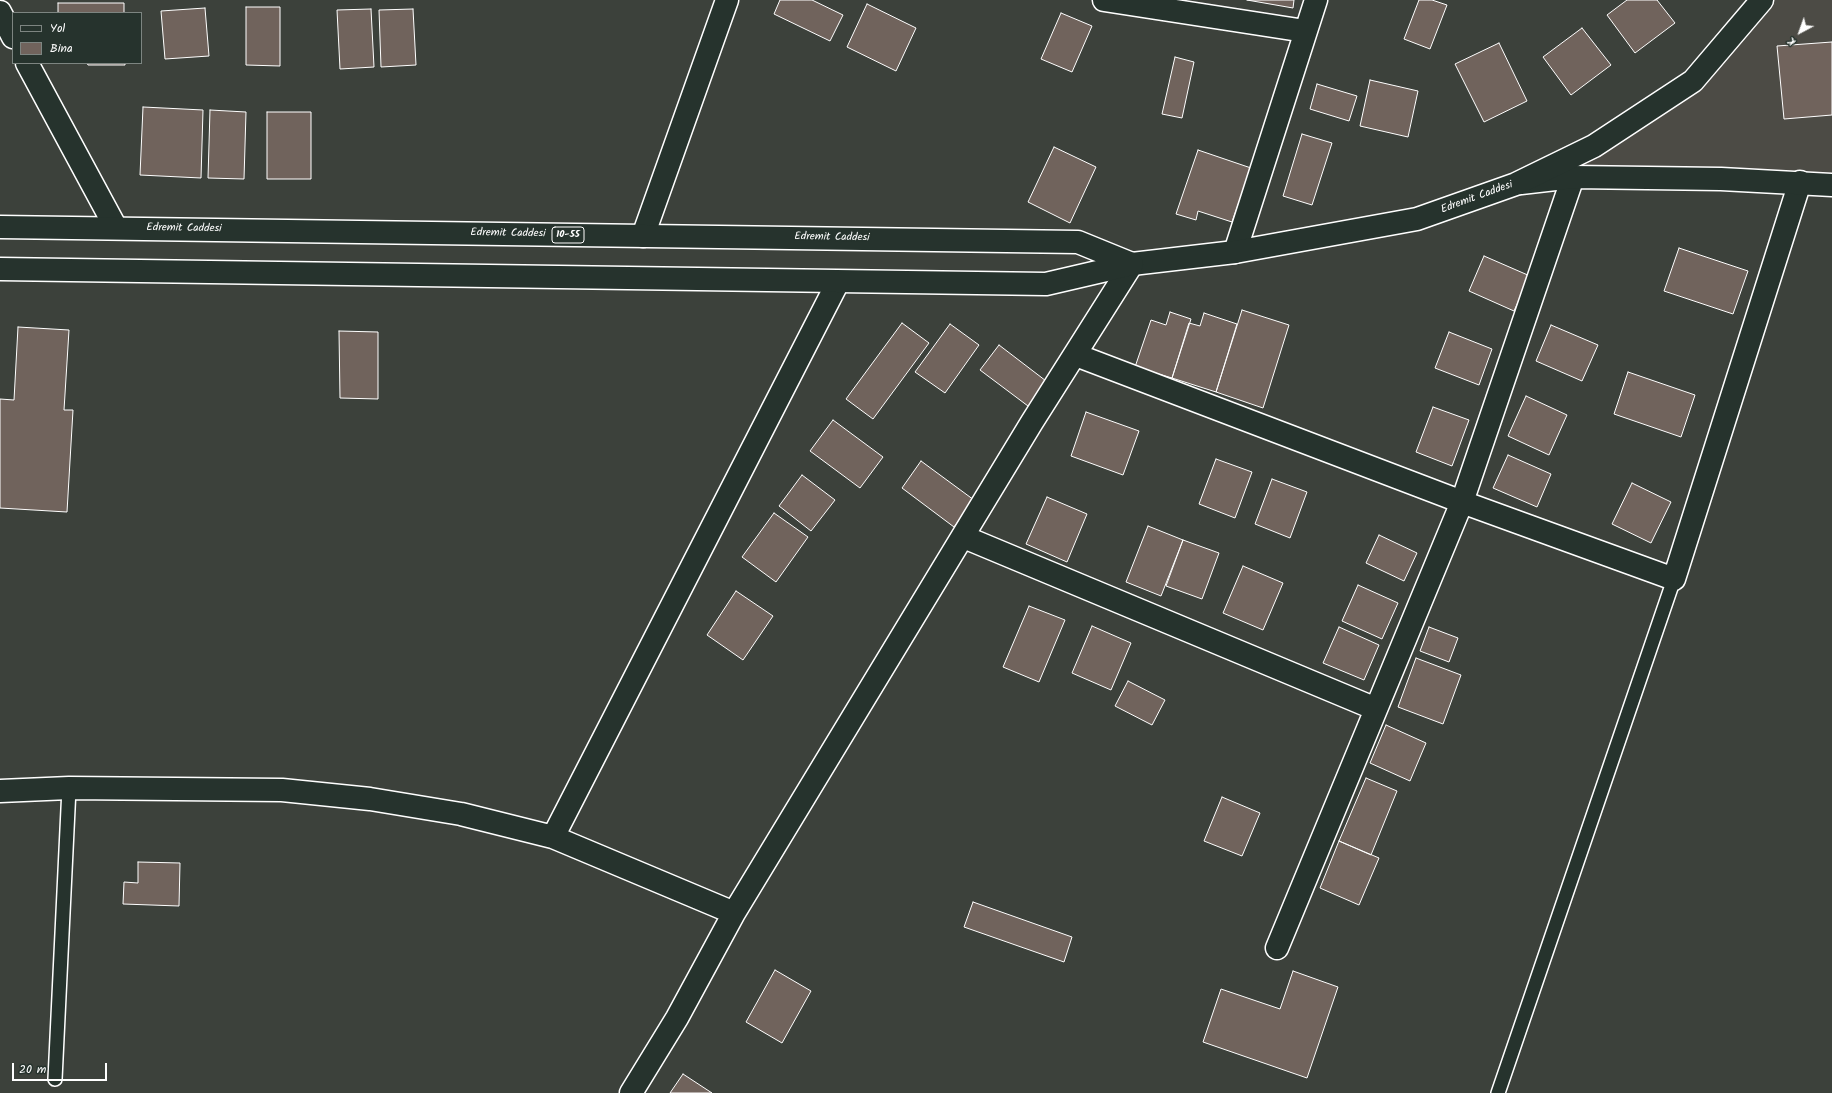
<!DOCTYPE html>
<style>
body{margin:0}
#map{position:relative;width:1832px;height:1093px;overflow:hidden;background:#3c413b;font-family:Kalam,sans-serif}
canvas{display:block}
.legend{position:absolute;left:12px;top:12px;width:130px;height:52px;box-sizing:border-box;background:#26332d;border:1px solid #7d8581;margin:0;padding:5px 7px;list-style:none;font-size:12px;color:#fff}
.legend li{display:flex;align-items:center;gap:8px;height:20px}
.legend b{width:20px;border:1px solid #7d8581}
.north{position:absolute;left:1780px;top:12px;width:40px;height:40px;-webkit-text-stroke:3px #26332d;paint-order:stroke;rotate:221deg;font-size:11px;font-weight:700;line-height:16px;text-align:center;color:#fff}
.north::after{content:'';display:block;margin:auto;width:14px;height:18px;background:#fff;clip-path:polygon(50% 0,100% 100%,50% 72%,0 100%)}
.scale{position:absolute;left:12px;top:1063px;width:95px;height:18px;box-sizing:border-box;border:2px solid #fff;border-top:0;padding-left:5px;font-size:12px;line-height:14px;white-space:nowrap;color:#fff;-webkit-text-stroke:3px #26332d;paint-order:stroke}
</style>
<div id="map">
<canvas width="1832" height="1093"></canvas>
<ul class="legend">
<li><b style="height:5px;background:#26332d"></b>Yol</li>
<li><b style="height:11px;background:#70635c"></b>Bina</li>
</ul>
<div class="north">K</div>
<div class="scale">20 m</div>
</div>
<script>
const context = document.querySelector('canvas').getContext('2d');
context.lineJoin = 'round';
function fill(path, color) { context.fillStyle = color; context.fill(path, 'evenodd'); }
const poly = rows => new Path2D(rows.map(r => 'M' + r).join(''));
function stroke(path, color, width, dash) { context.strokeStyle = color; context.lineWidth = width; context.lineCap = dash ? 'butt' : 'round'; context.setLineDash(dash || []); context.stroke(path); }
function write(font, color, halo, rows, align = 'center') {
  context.font = font + ' Kalam,sans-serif'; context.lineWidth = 3.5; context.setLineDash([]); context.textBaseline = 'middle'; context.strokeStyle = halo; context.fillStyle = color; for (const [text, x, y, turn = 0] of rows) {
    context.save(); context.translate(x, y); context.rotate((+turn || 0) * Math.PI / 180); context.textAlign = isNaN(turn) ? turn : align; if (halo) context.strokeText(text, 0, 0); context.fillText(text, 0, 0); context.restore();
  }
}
const built = poly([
 [1762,0,1832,0,1832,185,1516,184,1693,81]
]);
const building = poly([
 [780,0,812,0,843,15,830,41,774,14,780,0],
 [1247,0,1294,0,1293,8,1247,0],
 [1419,0,1432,0,1447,5,1430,49,1404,39,1419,0],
 [1627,0,1657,0,1675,23,1635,53,1607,15,1627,0],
 [58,3,124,3,124,13,58,13,58,3],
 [867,4,916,28,896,71,847,47,867,4],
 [246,7,280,7,280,66,246,65,246,7],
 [205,8,209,56,165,59,161,11,205,8],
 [371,9,374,67,340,69,337,10,371,9],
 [413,9,416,65,381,67,379,10,413,9],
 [1061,13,1092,26,1072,72,1041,59,1061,13],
 [1582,28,1611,65,1571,95,1543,57,1582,28],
 [1832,42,1832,115,1784,119,1777,46,1832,42],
 [1499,43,1527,101,1484,122,1455,64,1499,43],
 [1175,57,1194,62,1182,118,1162,114,1175,57],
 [87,63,125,63,125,65,88,65,87,63],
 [1370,80,1418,91,1408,137,1360,126,1370,80],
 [1317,84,1357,96,1349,121,1310,109,1317,84],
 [143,107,203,110,201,178,140,175,143,107],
 [210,110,246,112,244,179,208,178,210,110],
 [267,112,311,112,311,179,267,179,267,112],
 [1302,134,1332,143,1312,205,1283,196,1302,134],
 [1054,147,1096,167,1070,223,1028,202,1054,147],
 [1198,150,1251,168,1232,222,1198,211,1196,220,1176,214,1198,150],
 [1679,248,1748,271,1733,314,1664,291,1679,248],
 [1484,256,1530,276,1514,311,1469,291,1484,256],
 [1242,310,1289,325,1263,408,1216,392,1242,310],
 [1170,312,1191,319,1172,378,1135,367,1151,320,1166,325,1170,312],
 [1204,313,1237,324,1216,392,1172,378,1189,323,1200,326,1204,313],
 [902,323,929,343,873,419,846,399,902,323],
 [950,324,979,345,945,393,915,372,950,324],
 [1551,325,1598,345,1582,381,1536,361,1551,325],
 [18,327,69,330,64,410,73,410,67,512,0,508,0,399,14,400,18,327],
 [339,331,378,332,378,399,340,398,339,331],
 [1449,332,1492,349,1479,385,1435,368,1449,332],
 [999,345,1050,384,1032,409,980,370,999,345],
 [1628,372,1695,395,1681,437,1614,414,1628,372],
 [1526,396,1567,415,1549,455,1508,436,1526,396],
 [1433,407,1469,420,1452,466,1416,452,1433,407],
 [1086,412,1139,431,1123,475,1071,456,1086,412],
 [833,420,883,457,860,488,810,451,833,420],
 [1508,455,1551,474,1537,507,1493,488,1508,455],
 [1216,459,1252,472,1235,518,1199,504,1216,459],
 [921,461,974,500,954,527,902,488,921,461],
 [802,475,835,500,811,531,779,506,802,475],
 [1272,479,1307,492,1290,538,1255,524,1272,479],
 [1632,483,1671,502,1651,543,1612,524,1632,483],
 [1047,497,1087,514,1067,562,1026,544,1047,497],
 [774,513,808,537,776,582,742,557,774,513],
 [1148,526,1183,540,1161,596,1126,582,1148,526],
 [1379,535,1417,553,1404,581,1366,563,1379,535],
 [1183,540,1219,553,1202,599,1166,586,1183,540],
 [1243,566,1283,583,1263,630,1223,613,1243,566],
 [1358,585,1398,603,1382,639,1342,621,1358,585],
 [736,591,773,616,743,660,707,635,736,591],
 [1029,606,1065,620,1039,682,1003,667,1029,606],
 [1092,626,1131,643,1111,690,1072,673,1092,626],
 [1339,627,1379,645,1364,680,1323,663,1339,627],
 [1429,627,1458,638,1449,662,1420,651,1429,627],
 [1416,658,1461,675,1443,724,1398,707,1416,658],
 [1128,681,1165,700,1152,725,1115,706,1128,681],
 [1386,725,1426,743,1410,781,1370,763,1386,725],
 [1366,778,1397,791,1371,855,1339,841,1366,778],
 [1222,797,1260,813,1242,856,1204,841,1222,797],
 [1339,841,1379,858,1359,905,1320,888,1339,841],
 [138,862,180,863,179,906,123,904,124,882,138,883,138,862],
 [973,902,1072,937,1064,962,964,927,973,902],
 [775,970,811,991,782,1043,746,1022,775,970],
 [1293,971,1338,987,1307,1078,1203,1042,1221,989,1280,1009,1293,971],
 [683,1074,712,1093,670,1093,683,1074]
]);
const service = poly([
 [55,1079,69,788],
 [1498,1093,1674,579]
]);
const minor = poly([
 [1104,0,1305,31],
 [0,12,13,37],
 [27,63,116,228],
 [643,236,727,0],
 [1235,252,1316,0],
 [1076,355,1462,502,1674,579,1800,182],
 [964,537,1376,709],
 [0,791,69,788,282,790,370,799,461,814,553,837,734,913],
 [553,837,838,282],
 [1277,948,1462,502,1573,177],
 [631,1093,677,1018,734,913,1032,422,1132,264]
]);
const tertiary = poly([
 [1521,183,1573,177,1721,179,1832,185]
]);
const secondary = poly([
 [1132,264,1235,252,1417,219,1516,184,1594,146,1693,81,1762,0]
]);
const primary = poly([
 [0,227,1078,242,1132,264],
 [0,269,1046,284,1132,264]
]);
const shields = [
 [568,235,32]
];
const shieldNames = [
 ["10-55",568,235]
];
const streetNames = [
 ["Edremit Caddesi",1477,198,-20],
 ["Edremit Caddesi",184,229,1],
 ["Edremit Caddesi",508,234,1],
 ["Edremit Caddesi",832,238,1]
];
fill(built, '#4c4b45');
fill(building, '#70635c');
stroke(building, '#fff', 1);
stroke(service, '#fff', 16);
stroke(minor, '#fff', 25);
stroke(tertiary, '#fff', 25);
stroke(secondary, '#fff', 25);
stroke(primary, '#fff', 25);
stroke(service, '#26332d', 13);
stroke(minor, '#26332d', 22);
stroke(tertiary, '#26332d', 22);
stroke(secondary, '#26332d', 22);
stroke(primary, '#26332d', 22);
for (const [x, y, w] of shields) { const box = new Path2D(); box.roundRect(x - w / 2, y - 8, w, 16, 3); context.fillStyle = '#26332d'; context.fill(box); stroke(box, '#fff', 1); }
write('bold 10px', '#fff', null, shieldNames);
write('11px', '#fff', '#26332d', streetNames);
</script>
